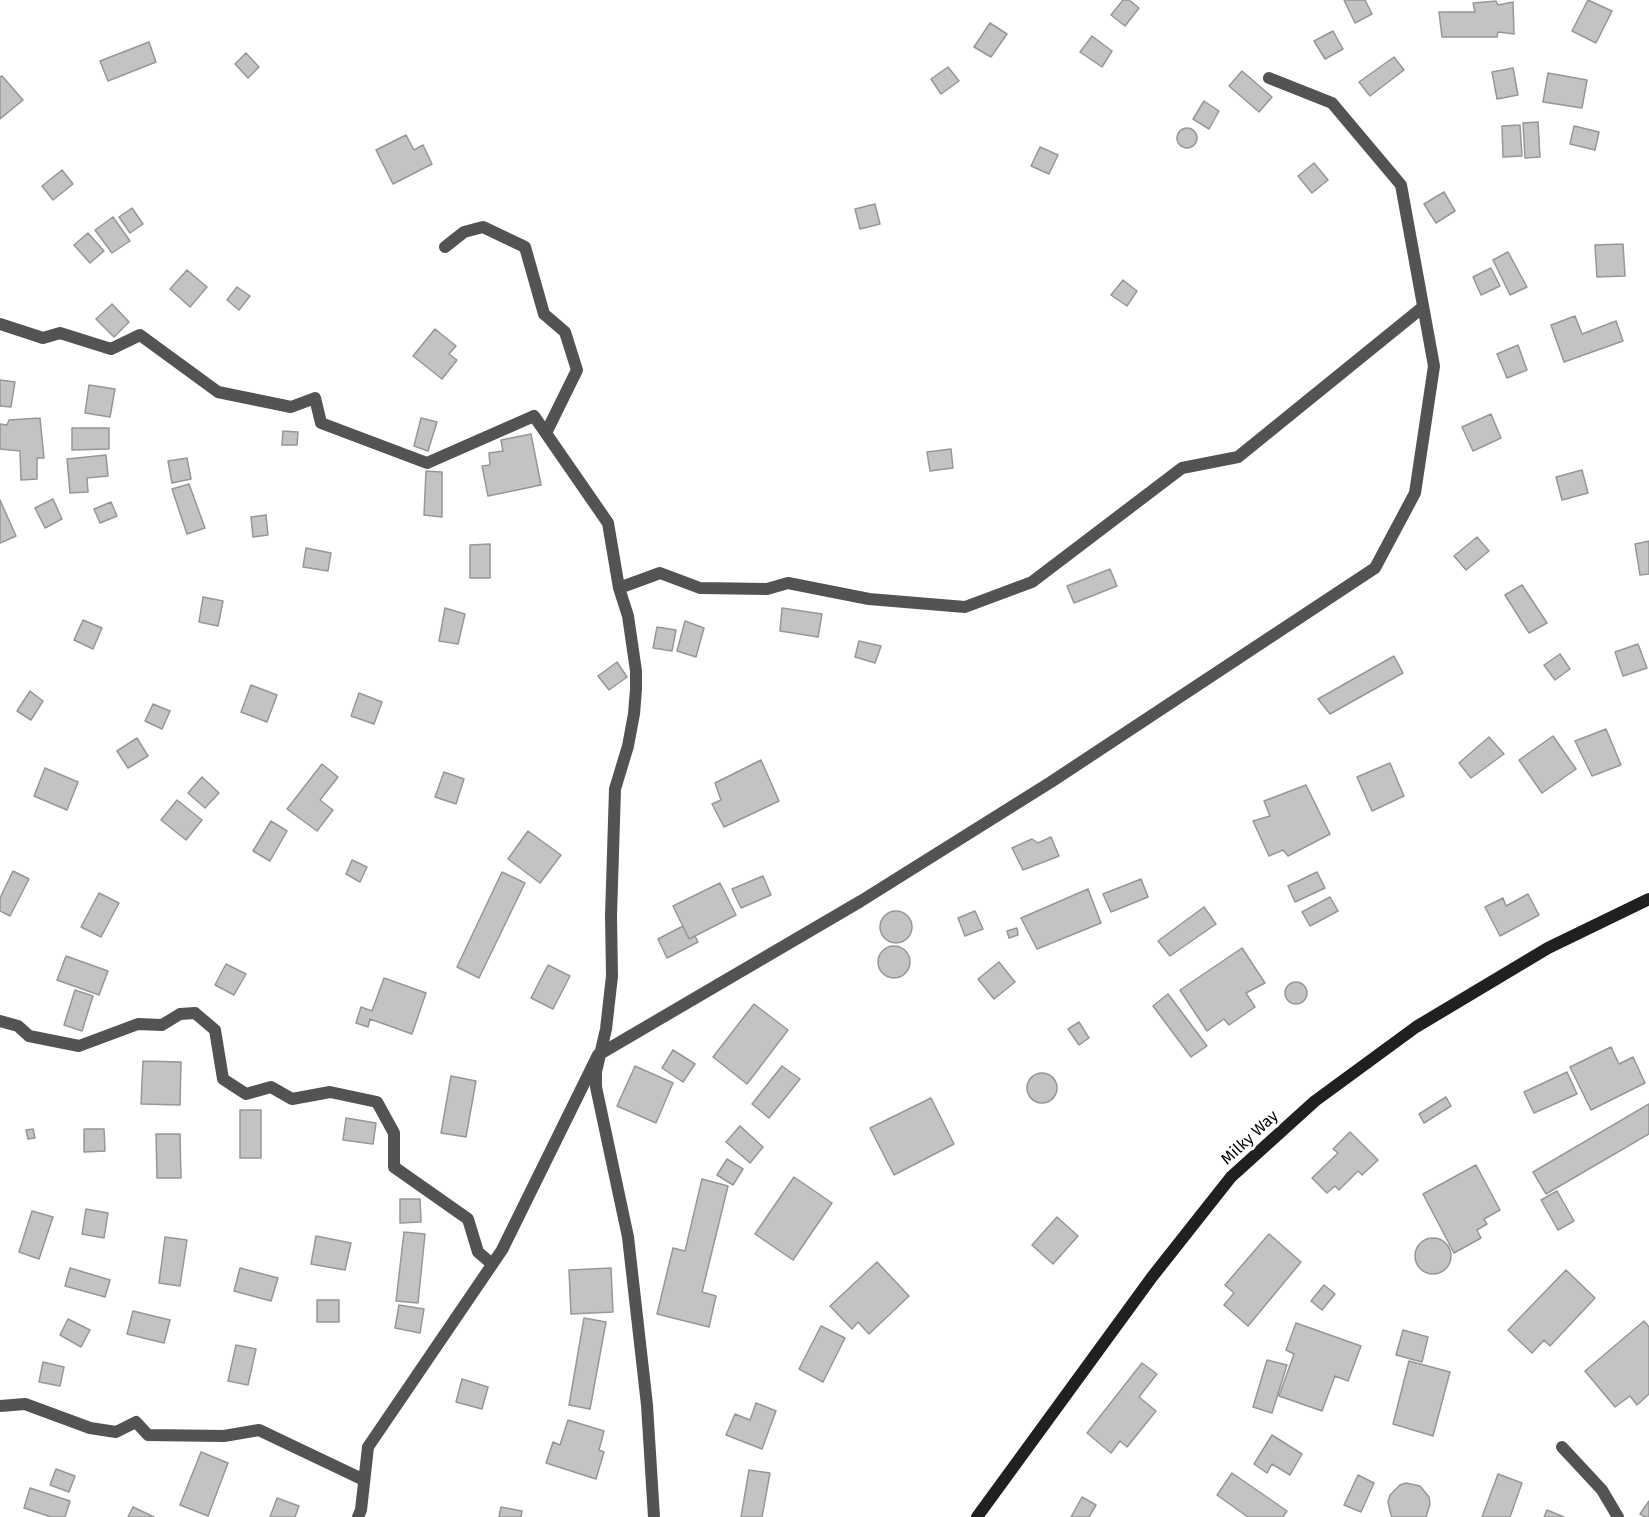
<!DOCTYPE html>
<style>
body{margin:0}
canvas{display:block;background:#fff}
</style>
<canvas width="1649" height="1517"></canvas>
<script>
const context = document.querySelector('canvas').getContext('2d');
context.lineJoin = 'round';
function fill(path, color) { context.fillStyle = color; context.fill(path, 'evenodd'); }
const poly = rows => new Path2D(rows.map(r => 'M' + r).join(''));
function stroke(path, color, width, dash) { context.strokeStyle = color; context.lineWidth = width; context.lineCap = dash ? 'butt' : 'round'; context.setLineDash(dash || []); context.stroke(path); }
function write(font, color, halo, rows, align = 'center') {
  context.font = font + ' "Fira Sans",sans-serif'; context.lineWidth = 6; context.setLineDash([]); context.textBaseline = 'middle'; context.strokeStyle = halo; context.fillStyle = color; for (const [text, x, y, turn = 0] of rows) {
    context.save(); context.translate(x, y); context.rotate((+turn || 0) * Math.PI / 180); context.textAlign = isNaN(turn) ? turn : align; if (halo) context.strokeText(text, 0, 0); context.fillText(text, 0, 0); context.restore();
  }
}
const building = poly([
 [1123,0,1129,0,1139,8,1125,26,1111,15,1123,0],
 [1344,0,1365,0,1372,14,1355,23,1344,0],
 [1588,0,1612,11,1596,43,1572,31,1588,0],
 [1496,1,1498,5,1513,2,1514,34,1498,32,1497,37,1442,37,1439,12,1475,12,1473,3,1496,1],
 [990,23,1007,34,991,57,974,47,990,23],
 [1333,31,1343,49,1325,59,1314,41,1333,31],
 [1092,36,1112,51,1102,67,1080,52,1092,36],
 [149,42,156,62,108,81,100,61,149,42],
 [246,53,259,67,248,78,235,64,246,53],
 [1394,57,1404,70,1370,96,1359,82,1394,57],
 [948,67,959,81,941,94,931,79,948,67],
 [1513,68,1518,95,1497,99,1492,72,1513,68],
 [1242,71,1272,97,1259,112,1229,86,1242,71],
 [1548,73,1587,80,1582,108,1543,102,1548,73],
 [2,76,23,100,0,119,0,77,2,76],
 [1204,101,1219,111,1209,129,1193,119,1204,101],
 [1538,122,1540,157,1525,158,1523,123,1538,122],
 [1520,125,1522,156,1503,157,1502,126,1520,125],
 [1574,126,1599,132,1595,150,1570,144,1574,126],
 '1177 138a10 10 0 1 1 20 0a10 10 0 1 1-20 0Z',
 [406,135,414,150,423,145,432,164,393,184,376,150,406,135],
 [1040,147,1058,155,1049,174,1031,166,1040,147],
 [1314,163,1328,180,1312,193,1298,176,1314,163],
 [62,170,73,184,53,200,42,186,62,170],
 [1444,192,1455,211,1436,223,1424,204,1444,192],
 [875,204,880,224,860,229,855,209,875,204],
 [132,208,143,224,130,233,119,217,132,208],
 [113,217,130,241,112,253,95,230,113,217],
 [88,233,104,251,90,263,74,245,88,233],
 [1623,244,1625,276,1597,277,1595,245,1623,244],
 [1508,252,1527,287,1510,295,1493,260,1508,252],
 [1491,268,1500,286,1481,295,1473,277,1491,268],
 [187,270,207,287,190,307,170,289,187,270],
 [1123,280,1137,291,1127,306,1111,295,1123,280],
 [237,287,250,296,239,310,227,300,237,287],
 [112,304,129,322,114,337,96,319,112,304],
 [1575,316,1582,334,1616,321,1623,341,1564,362,1551,325,1575,316],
 [435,329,456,346,449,354,457,360,442,379,413,356,435,329],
 [1518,345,1527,370,1507,378,1497,354,1518,345],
 [0,380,15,382,11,407,0,406,0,380],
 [89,385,115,389,110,417,85,413,89,385],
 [1491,414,1501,438,1473,451,1462,427,1491,414],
 [40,418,44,458,37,458,37,479,21,480,20,451,0,449,0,424,7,425,9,420,40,418],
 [421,418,437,422,428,451,414,446,421,418],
 [72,428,109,428,109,449,72,450,72,428],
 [283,431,298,432,297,445,282,445,283,431],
 [531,434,541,485,488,496,482,466,490,465,489,453,503,451,501,440,531,434],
 [951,449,953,468,930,471,927,452,951,449],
 [106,455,108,476,87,478,88,492,70,493,67,459,106,455],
 [187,458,191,479,172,483,168,461,187,458],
 [1582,470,1588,493,1562,500,1556,477,1582,470],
 [426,471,442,472,442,517,424,515,426,471],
 [189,484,205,528,187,534,172,489,189,484],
 [53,499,62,519,45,528,35,508,53,499],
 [0,500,16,536,0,543,0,500],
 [111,502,117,516,100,523,94,509,111,502],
 [266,515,268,535,253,537,251,517,266,515],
 [1477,537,1489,551,1466,570,1454,556,1477,537],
 [1649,541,1649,574,1640,575,1635,544,1649,541],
 [490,544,490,578,470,578,470,545,490,544],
 [306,548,331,553,328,571,303,567,306,548],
 [1110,569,1117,586,1074,603,1067,586,1110,569],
 [1522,585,1547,623,1529,633,1505,595,1522,585],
 [203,597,223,601,218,626,199,622,203,597],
 [445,608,465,614,458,644,439,641,445,608],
 [782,608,822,614,818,637,780,631,782,608],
 [83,620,102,628,93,649,74,640,83,620],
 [685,621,704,628,696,657,677,651,685,621],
 [657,627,676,630,672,651,653,648,657,627],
 [859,641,881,646,875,663,855,657,859,641],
 [1638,644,1647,668,1623,676,1615,652,1638,644],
 [1560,654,1570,669,1555,680,1544,665,1560,654],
 [1394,656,1403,673,1330,714,1318,699,1394,656],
 [617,662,627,677,609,690,598,676,617,662],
 [251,685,277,695,267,722,241,712,251,685],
 [30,691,43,701,31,720,17,711,30,691],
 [359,693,382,702,374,724,351,716,359,693],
 [153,704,170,711,162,729,145,721,153,704],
 [1606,729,1621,765,1592,776,1575,741,1606,729],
 [1553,736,1576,769,1542,793,1519,760,1553,736],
 [1489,737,1504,754,1471,778,1459,763,1489,737],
 [137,738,148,756,128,768,117,751,137,738],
 [761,760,779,801,724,827,712,804,721,800,715,783,761,760],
 [1390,763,1404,796,1372,811,1357,777,1390,763],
 [322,764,338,777,320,800,333,810,317,831,287,809,322,764],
 [45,768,78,782,67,810,34,796,45,768],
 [444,772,464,779,456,804,435,797,444,772],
 [202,777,219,793,205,808,188,793,202,777],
 [1306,785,1330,834,1288,856,1283,850,1269,856,1253,821,1270,816,1264,801,1306,785],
 [177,800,202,820,186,840,161,820,177,800],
 [271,821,287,831,270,861,253,851,271,821],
 [528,831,561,855,540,883,508,859,528,831],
 [1051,837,1059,856,1023,870,1012,848,1032,839,1038,843,1051,837],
 [352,860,367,867,360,882,346,874,352,860],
 [13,871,29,879,10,916,0,911,0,898,13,871],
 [502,872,525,883,479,978,457,967,502,872],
 [1317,872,1325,888,1295,902,1288,886,1317,872],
 [763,876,771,895,741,908,732,889,763,876],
 [1141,879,1148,897,1111,912,1103,894,1141,879],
 [720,883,736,915,689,939,673,906,720,883],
 [1088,889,1101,923,1037,949,1021,918,1088,889],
 [99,893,119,903,101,937,81,927,99,893],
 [1528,894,1539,915,1500,936,1485,907,1503,898,1506,906,1528,894],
 [1330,897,1338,911,1310,926,1302,912,1330,897],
 [1204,907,1216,924,1170,956,1158,941,1204,907],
 '880 927a16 16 0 1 1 32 0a16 16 0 1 1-32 0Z',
 [975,911,983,929,965,936,958,918,975,911],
 [683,926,689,939,695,936,698,942,667,958,658,939,683,926],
 [1017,928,1018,935,1009,938,1007,931,1017,928],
 '878 962a16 16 0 1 1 32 0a16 16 0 1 1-32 0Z',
 [1242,948,1265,983,1246,993,1255,1007,1229,1025,1224,1019,1207,1031,1180,990,1242,948],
 [66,956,108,971,99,995,57,980,66,956],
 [999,962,1015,982,994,999,978,979,999,962],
 [226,964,246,974,234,995,215,985,226,964],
 [548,965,570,976,553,1009,531,998,548,965],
 [384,978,426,993,412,1034,370,1019,368,1027,356,1023,361,1007,372,1011,384,978],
 '1285 993a11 11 0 1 1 22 0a11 11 0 1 1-22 0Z',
 [75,990,93,996,82,1031,64,1025,75,990],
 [1168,994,1207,1046,1191,1057,1153,1006,1168,994],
 [754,1004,788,1030,747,1084,713,1057,754,1004],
 [1079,1022,1089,1038,1079,1045,1068,1029,1079,1022],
 [1611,1047,1619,1064,1633,1057,1645,1083,1591,1110,1570,1067,1611,1047],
 [673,1050,695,1064,683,1082,662,1068,673,1050],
 [143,1061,181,1062,180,1105,141,1104,143,1061],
 [635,1066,673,1083,656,1123,617,1106,635,1066],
 [782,1066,800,1079,769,1118,752,1104,782,1066],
 [1567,1072,1577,1094,1534,1113,1524,1092,1567,1072],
 '1027 1088a15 15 0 1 1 30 0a15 15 0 1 1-30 0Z',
 [451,1076,476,1081,466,1137,441,1133,451,1076],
 [1446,1097,1451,1106,1424,1123,1419,1114,1446,1097],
 [931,1098,954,1144,894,1175,870,1128,931,1098],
 [1649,1104,1649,1134,1546,1194,1533,1172,1649,1104],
 [240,1110,261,1110,261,1158,240,1158,240,1110],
 [346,1118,376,1123,373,1144,343,1140,346,1118],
 [740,1126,763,1147,750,1163,726,1142,740,1126],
 [33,1129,35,1138,28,1139,26,1130,33,1129],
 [84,1129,104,1129,105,1151,84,1152,84,1129],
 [1350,1132,1378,1160,1362,1175,1358,1171,1339,1190,1335,1186,1327,1193,1312,1178,1338,1153,1333,1149,1350,1132],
 [156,1134,180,1134,181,1178,157,1178,156,1134],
 [727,1159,743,1169,733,1185,717,1175,727,1159],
 [1476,1165,1500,1210,1484,1219,1487,1224,1477,1230,1481,1238,1454,1253,1423,1194,1476,1165],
 [794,1177,832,1203,793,1260,755,1234,794,1177],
 [702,1179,728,1186,702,1292,716,1296,709,1327,657,1314,673,1248,685,1251,702,1179],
 [1557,1191,1574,1221,1558,1230,1541,1200,1557,1191],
 [400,1199,420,1199,421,1222,400,1223,400,1199],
 [86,1209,108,1213,104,1238,82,1234,86,1209],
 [32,1211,53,1217,39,1259,19,1252,32,1211],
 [1057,1217,1078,1236,1053,1264,1032,1245,1057,1217],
 [404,1232,425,1234,418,1303,396,1301,404,1232],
 [1269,1234,1301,1262,1248,1326,1224,1305,1234,1293,1225,1285,1269,1234],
 [316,1236,351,1243,345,1270,311,1264,316,1236],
 [165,1237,187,1240,180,1286,159,1283,165,1237],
 '1415 1256a18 18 0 1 1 36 0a18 18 0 1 1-36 0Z',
 [877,1262,909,1296,869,1334,858,1322,852,1329,830,1306,877,1262],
 [70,1268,110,1280,105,1297,65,1286,70,1268],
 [240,1268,278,1278,271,1301,234,1291,240,1268],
 [611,1268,613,1312,571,1314,569,1270,611,1268],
 [1566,1270,1595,1298,1550,1346,1544,1340,1532,1353,1508,1330,1566,1270],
 [1324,1285,1335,1294,1322,1310,1311,1301,1324,1285],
 [317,1300,339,1300,339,1322,317,1322,317,1300],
 [399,1305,424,1309,420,1333,395,1328,399,1305],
 [133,1311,170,1320,164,1343,127,1334,133,1311],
 [584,1318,606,1322,590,1409,569,1405,584,1318],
 [68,1319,90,1330,81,1347,60,1335,68,1319],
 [1644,1321,1649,1327,1649,1394,1637,1405,1630,1396,1615,1407,1585,1371,1644,1321],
 [1296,1323,1361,1346,1348,1381,1335,1376,1322,1411,1279,1396,1294,1354,1286,1350,1296,1323],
 [821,1326,845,1338,823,1382,799,1369,821,1326],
 [1403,1330,1428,1337,1422,1362,1396,1355,1403,1330],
 [236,1345,256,1349,248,1385,228,1381,236,1345],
 [1267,1360,1287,1365,1272,1413,1253,1407,1267,1360],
 [1409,1361,1450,1372,1433,1436,1393,1424,1409,1361],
 [43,1362,64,1367,60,1386,39,1382,43,1362],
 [1142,1363,1157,1374,1139,1397,1156,1411,1127,1447,1120,1441,1111,1453,1087,1433,1142,1363],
 [462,1379,488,1387,482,1409,456,1402,462,1379],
 [756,1403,776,1411,762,1449,726,1435,735,1414,750,1420,756,1403],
 [568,1420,604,1431,599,1450,604,1452,596,1479,546,1463,553,1442,560,1445,568,1420],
 [1272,1435,1302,1454,1290,1475,1272,1464,1267,1473,1254,1464,1272,1435],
 [201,1452,228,1463,208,1516,180,1505,201,1452],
 [56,1469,75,1476,69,1492,50,1485,56,1469],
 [749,1470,770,1473,762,1517,741,1517,749,1470],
 [1232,1473,1287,1511,1283,1517,1248,1517,1217,1495,1232,1473],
 [1498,1474,1522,1483,1510,1517,1482,1517,1498,1474],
 [1358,1475,1374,1483,1361,1512,1344,1505,1358,1475],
 [1406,1483,1420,1486,1429,1497,1430,1504,1426,1517,1392,1517,1391,1515,1388,1502,1390,1495,1400,1485,1406,1483],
 [30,1488,70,1501,65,1517,51,1517,24,1508,30,1488],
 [1082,1497,1096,1505,1089,1517,1071,1517,1082,1497],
 [277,1498,299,1506,295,1517,270,1517,277,1498],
 [1649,1501,1649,1517,1645,1517,1640,1514,1649,1501],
 [133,1507,154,1517,128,1517,133,1507],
 [501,1507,522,1511,521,1517,499,1517,501,1507],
 [1547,1510,1564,1517,1544,1517,1547,1510]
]);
const street = poly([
 [445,247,464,232,483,227,525,247,544,314,565,332,577,370,546,433],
 [0,324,43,338,60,333,111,349,140,335,218,392,291,407,315,398,321,423,427,463,534,416,608,523,619,588,628,616,636,671,636,689,634,714,628,746,615,789,611,916,612,976,606,1029,596,1072,596,1087,628,1237,647,1405,654,1517],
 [619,588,660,573,700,588,767,589,788,583,869,599,965,607,1032,582,1182,468,1238,457,1423,307],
 [0,1021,18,1026,29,1036,79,1046,138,1024,162,1025,180,1014,195,1013,215,1030,223,1079,246,1094,271,1087,292,1099,330,1092,377,1102,394,1133,394,1167,468,1219,478,1252,492,1264],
 [0,1406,25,1404,90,1428,116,1432,136,1422,148,1435,224,1436,259,1430,364,1480],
 [1562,1447,1602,1490,1618,1517],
 [358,1517,361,1510,368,1447,502,1250,598,1055,861,901,1051,782,1375,568,1415,493,1434,366,1401,185,1332,103,1269,78]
]);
const secondary = poly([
 [977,1517,1152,1277,1231,1177,1315,1101,1416,1027,1548,948,1649,899]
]);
const streetNames = [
 ["Milky Way",1250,1138,-43]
];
fill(building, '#c3c3c3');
stroke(building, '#979797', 1.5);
stroke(street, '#535353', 12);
stroke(secondary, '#202020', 12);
write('16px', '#000', '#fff', streetNames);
</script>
